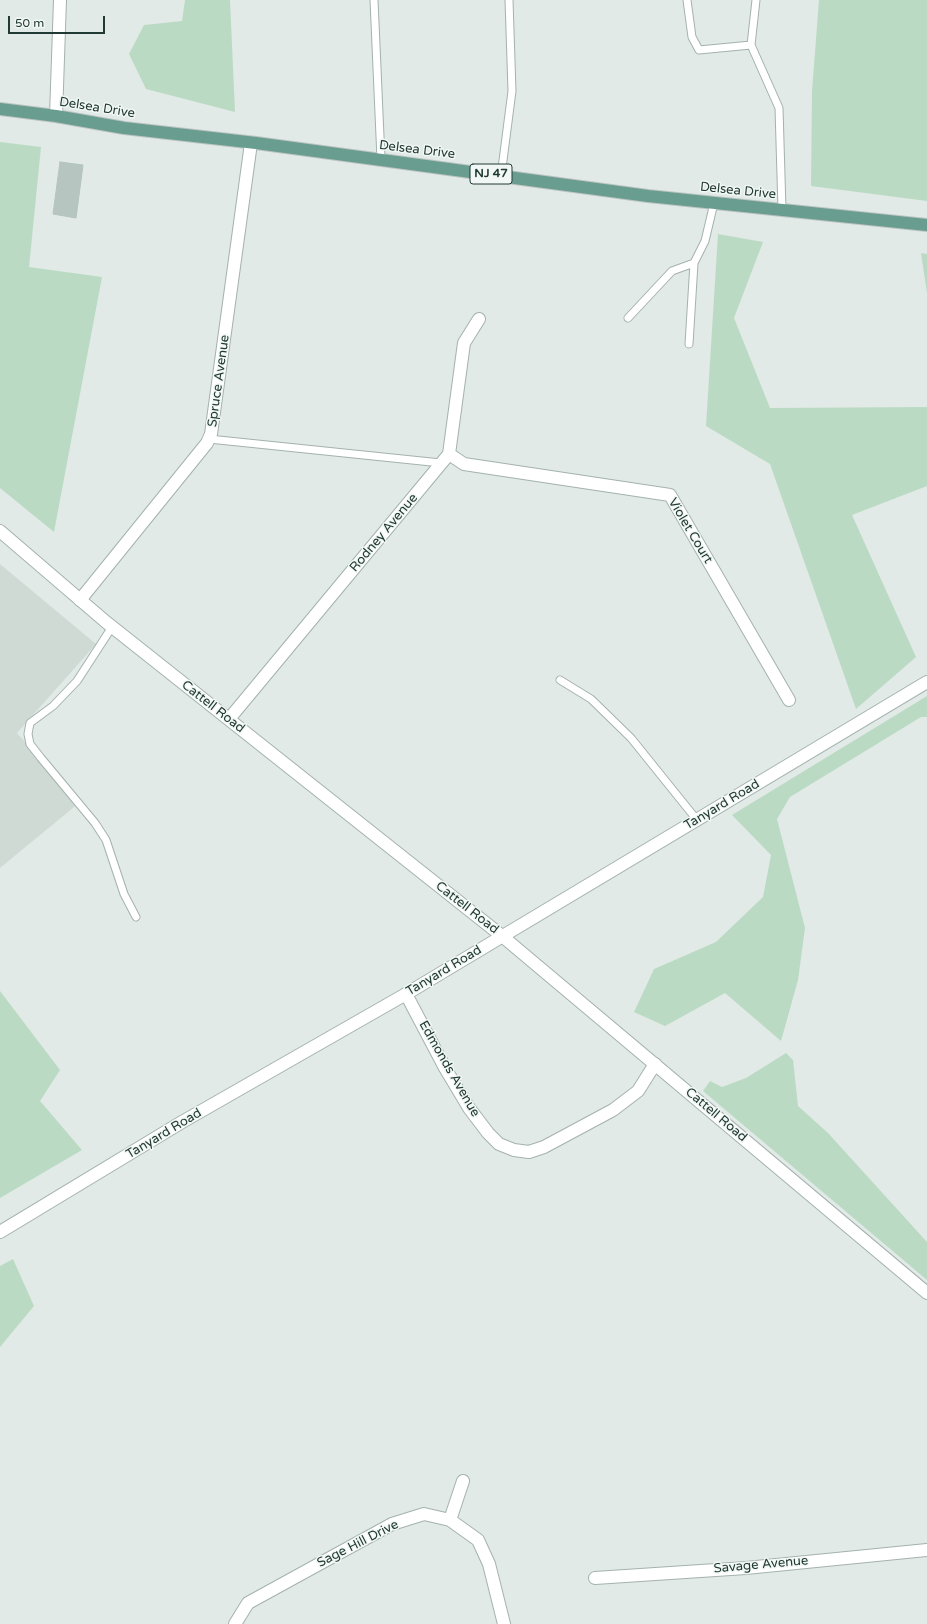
<!DOCTYPE html>
<style>
body{margin:0}
#map{position:relative;width:927px;height:1624px;overflow:hidden;background:#e1eae6;font-family:"Varela Round",sans-serif}
canvas{display:block}
.scale{position:absolute;left:8px;top:16px;width:97px;height:18px;box-sizing:border-box;border:2px solid #223a34;border-top:0;padding-left:5px;font-size:12px;line-height:14px;white-space:nowrap;color:#223a34;-webkit-text-stroke:3px #f1f7f4;paint-order:stroke}
</style>
<div id="map">
<canvas width="927" height="1624"></canvas>
<div class="scale">50 m</div>
</div>
<script>
const context = document.querySelector('canvas').getContext('2d');
context.lineJoin = 'round';
function fill(path, color) { context.fillStyle = color; context.fill(path, 'evenodd'); }
const poly = rows => new Path2D(rows.map(r => 'M' + r).join(''));
function stroke(path, color, width, dash) { context.strokeStyle = color; context.lineWidth = width; context.lineCap = dash ? 'butt' : 'round'; context.setLineDash(dash || []); context.stroke(path); }
function write(font, color, halo, rows, align = 'center') {
  context.font = font + ' "Varela Round",sans-serif'; context.lineWidth = 3; context.setLineDash([]); context.textBaseline = 'middle'; context.strokeStyle = halo; context.fillStyle = color; for (const [text, x, y, turn = 0] of rows) {
    context.save(); context.translate(x, y); context.rotate((+turn || 0) * Math.PI / 180); context.textAlign = isNaN(turn) ? turn : align; if (halo) context.strokeText(text, 0, 0); context.fillText(text, 0, 0); context.restore();
  }
}
const built = poly([
 [0,564,96,644,17,733,79,803,0,868]
]);
const green = poly([
 [185,0,230,0,235,112,146,89,129,54,144,25,182,21],
 [819,0,927,0,927,201,811,186,812,91],
 [0,142,41,147,29,267,102,277,54,532,0,488],
 [718,234,763,242,734,318,770,408,927,407,927,486,852,515,916,657,856,709,770,464,706,426],
 [921,253,927,254,927,293],
 [927,696,927,717,921,717,790,797,777,819,805,928,798,980,781,1041,725,993,665,1026,634,1012,654,969,716,942,763,897,771,855,732,815],
 [0,991,60,1070,40,1101,82,1150,0,1198],
 [786,1053,793,1060,798,1106,828,1133,927,1242,927,1280,703,1091,710,1081,722,1087,746,1078],
 [13,1259,34,1306,0,1347,0,1266]
]);
const building = poly([
 [60,162,83,165,76,218,53,214,60,162]
]);
const service = poly([
 [374,0,381,159],
 [687,0,692,37,699,50,751,45],
 [756,0,751,45,779,108,782,210],
 [501,176,512,91,509,0],
 [628,318,672,271,694,263,705,241,714,203],
 [689,344,694,263],
 [209,439,441,463],
 [112,627,77,681,53,706,30,723,28,734,30,744,41,758,95,823,106,840,124,894,136,917],
 [560,680,591,699,631,738,697,820]
]);
const minor = poly([
 [56,116,60,0],
 [449,454,464,464,670,495,789,700],
 [80,600,207,443,211,434,251,143],
 [229,719,449,454,464,343,479,319],
 [406,994,445,1068,469,1108,488,1133,499,1144,514,1150,529,1152,544,1147,613,1110,638,1091,655,1064],
 [450,1520,463,1481],
 [595,1578,746,1568,927,1550],
 [235,1624,248,1603,392,1524,424,1514,450,1520,478,1540,489,1564,504,1624]
]);
const tertiary = poly([
 [0,531,106,622,502,936,927,1293],
 [0,1232,182,1122,406,994,927,682]
]);
const primary = poly([
 [0,109,56,116,124,128,256,143,648,196,927,225]
]);
const shields = [
 [491,174,42]
];
const shieldNames = [
 ["NJ 47",491,174]
];
const streetNames = [
 ["Delsea Drive",97,108,9],
 ["Delsea Drive",417,150,7],
 ["Delsea Drive",738,191,6],
 ["Spruce Avenue",219,381,-82],
 ["Violet Court",690,531,59],
 ["Rodney Avenue",384,533,-50],
 ["Cattell Road",213,707,38],
 ["Tanyard Road",722,805,-31],
 ["Cattell Road",467,908,38],
 ["Tanyard Road",444,971,-31],
 ["Edmonds Avenue",449,1069,60],
 ["Cattell Road",716,1115,40],
 ["Tanyard Road",164,1134,-31],
 ["Sage Hill Drive",358,1544,-27],
 ["Savage Avenue",761,1565,-5]
];
fill(built, '#cfdad5');
fill(green, '#bbdac4');
fill(building, '#b6c5bf');
stroke(building, '#b3c3bd', 1);
stroke(service, '#a4b2ad', 9);
stroke(minor, '#a4b2ad', 14);
stroke(tertiary, '#a4b2ad', 14);
stroke(primary, '#bdc4c2', 14);
stroke(service, '#fff', 7);
stroke(minor, '#fff', 12);
stroke(tertiary, '#fff', 12);
stroke(primary, '#689d90', 12);
for (const [x, y, w] of shields) { const box = new Path2D(); box.roundRect(x - w / 2, y - 10, w, 20, 3); context.fillStyle = '#f1f7f4'; context.fill(box); stroke(box, '#223a34', 1); }
write('bold 12px', '#223a34', null, shieldNames);
write('13px', '#223a34', '#f1f7f4', streetNames);
</script>
